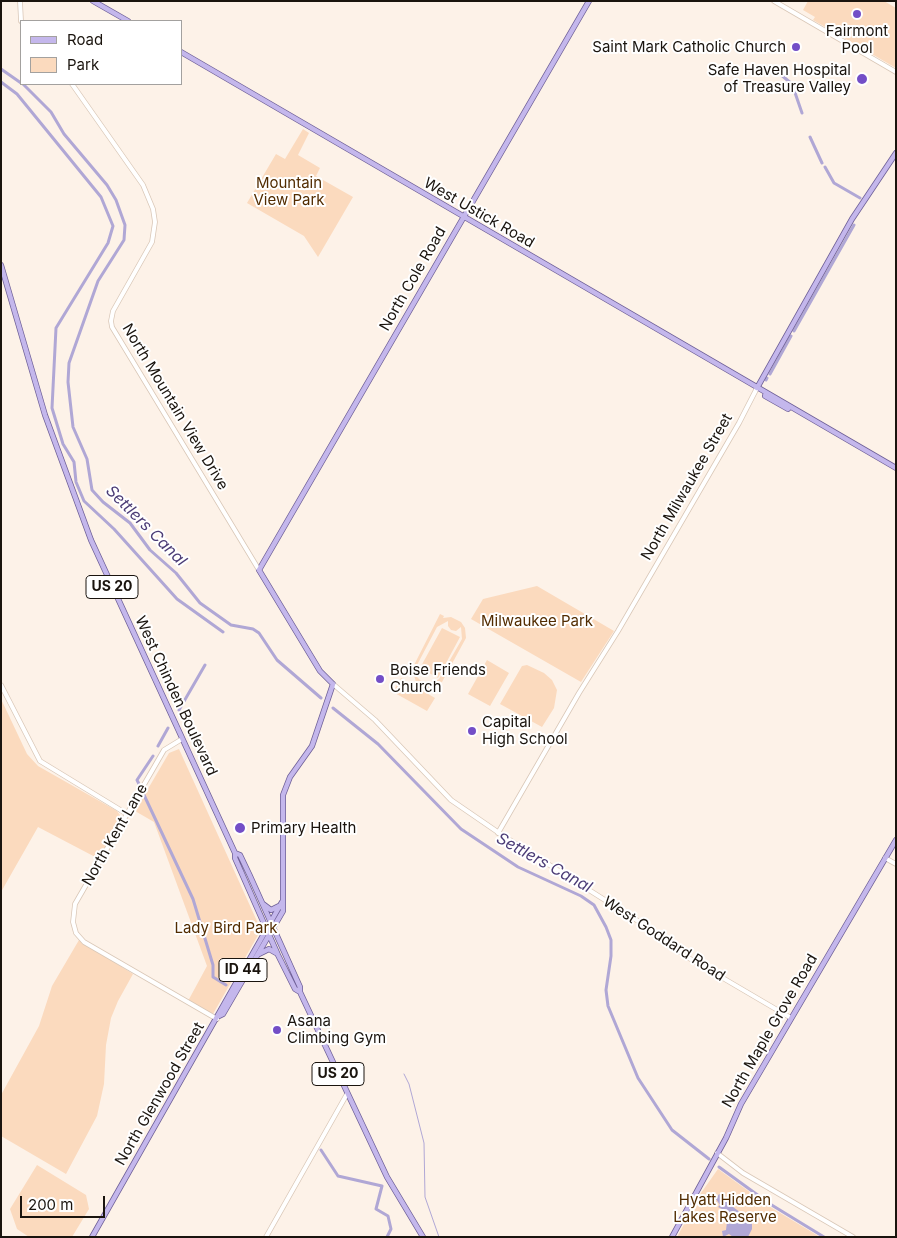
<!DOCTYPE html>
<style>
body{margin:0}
#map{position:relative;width:897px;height:1238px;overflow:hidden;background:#fdf2e8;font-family:Inter,sans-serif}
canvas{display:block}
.frame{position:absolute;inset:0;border:2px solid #1a140e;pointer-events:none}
.legend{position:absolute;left:20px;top:20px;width:162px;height:65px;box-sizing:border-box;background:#fff;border:1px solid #a3a19f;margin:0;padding:6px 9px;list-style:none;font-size:15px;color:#1a140e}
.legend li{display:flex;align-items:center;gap:10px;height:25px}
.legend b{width:25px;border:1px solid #a3a19f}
.scale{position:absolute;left:20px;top:1196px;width:85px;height:22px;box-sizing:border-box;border:2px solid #1a140e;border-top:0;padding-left:6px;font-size:15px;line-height:18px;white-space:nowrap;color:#1a140e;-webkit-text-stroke:4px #fff;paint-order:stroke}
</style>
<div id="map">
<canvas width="897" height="1238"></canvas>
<div class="frame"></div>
<ul class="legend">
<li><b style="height:6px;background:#c4b7ec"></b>Road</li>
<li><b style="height:14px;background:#fbdabe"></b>Park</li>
</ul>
<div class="scale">200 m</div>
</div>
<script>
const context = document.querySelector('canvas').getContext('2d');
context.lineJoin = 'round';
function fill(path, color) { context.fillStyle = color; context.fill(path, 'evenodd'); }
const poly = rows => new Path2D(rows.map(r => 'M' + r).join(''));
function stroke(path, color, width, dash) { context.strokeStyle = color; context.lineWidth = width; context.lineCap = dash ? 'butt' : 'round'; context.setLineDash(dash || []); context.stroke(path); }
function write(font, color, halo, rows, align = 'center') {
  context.font = font + ' Inter,sans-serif'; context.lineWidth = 4; context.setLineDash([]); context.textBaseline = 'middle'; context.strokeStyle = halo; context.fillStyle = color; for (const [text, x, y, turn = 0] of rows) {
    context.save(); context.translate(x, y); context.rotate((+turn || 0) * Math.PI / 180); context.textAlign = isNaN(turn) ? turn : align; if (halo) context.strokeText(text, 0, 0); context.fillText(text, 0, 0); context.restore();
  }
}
const green = poly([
 [808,1,884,1,896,8,896,68,813,20,815,17,803,10],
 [303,129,309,133,298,155,320,168,316,176,353,197,318,257,304,236,247,203,276,154,285,159],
 [537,586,614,631,581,682,471,619,483,599],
 [440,614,444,616,443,618,451,617,461,622,465,628,466,638,442,682,436,687,427,688,416,682,412,669],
 [448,621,448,626,451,630,456,631,461,627,462,639,439,679,431,684,424,684,417,677,416,667,437,627],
 [442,628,460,637,438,678,420,668],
 [487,660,509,673,490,706,468,694],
 [527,665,544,673,552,680,557,690,554,708,542,727,500,704,522,666],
 [401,678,435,698,427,711,393,692],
 [1,699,27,754,38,766,117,811,122,818,99,859,38,827,1,892],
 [179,749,261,930,213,1014,188,1001,207,966,154,822,135,811,169,753],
 [79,940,133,974,118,1001,111,1018,106,1045,104,1084,97,1116,66,1174,1,1136,1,1095,39,1026,52,986],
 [37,1165,86,1195,89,1209,72,1237,29,1237,17,1229,10,1209],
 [718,1169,772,1208,820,1237,677,1237,701,1193]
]);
const water = poly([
 [719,1194,734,1201,733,1207,752,1221,752,1229,748,1237,733,1237,729,1234,723,1237,722,1231,726,1230,728,1214,726,1212,718,1213,722,1209,718,1207,720,1205,716,1199]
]);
const stream = poly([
 [404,1074,409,1084,424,1143,425,1197,439,1237]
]);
const canal = poly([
 [1,69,21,83],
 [780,74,792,84,802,113],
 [1,82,17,94,101,197,113,226,108,243,56,328,52,408,63,444,74,462,76,482,84,501,114,529,177,599,223,632],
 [23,84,51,112,64,134,107,185,116,200,125,225,124,240,98,281,69,363,68,382,73,427,87,459,92,490,103,502,130,523,150,550,176,573,200,603,231,625,253,629,259,633,277,660,321,698],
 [810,137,822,163],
 [825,167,834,183,860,198],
 [794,331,854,225],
 [770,374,791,336],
 [766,380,767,378],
 [333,708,378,744,461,829,518,867,581,896,594,905,606,927,611,940,611,956,606,990,608,1006,638,1078,672,1130,709,1159],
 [179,710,205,665],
 [158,746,168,728],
 [139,784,137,780,153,756],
 [144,795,193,899,213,965,213,977,226,985],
 [321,1150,338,1176,382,1186,376,1209,388,1216,391,1229,387,1237],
 [719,1167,770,1204,824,1237]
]);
const minor = poly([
 [20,1,21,21],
 [774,1,896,72],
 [72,84,143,185,153,209,155,222,152,242,113,311,111,321,112,327,259,570],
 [333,684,375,720,451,800,502,835,646,926,687,957,791,1018],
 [1,685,40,761,127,814],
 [182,739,164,750,75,904,73,922,76,933,84,942,217,1019],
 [498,833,579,693,618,631,739,423,757,388],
 [885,858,896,864],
 [717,1153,743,1173,853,1237],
 [266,1237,347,1094]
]);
const major = poly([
 [93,1,128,21],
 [181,52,896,468],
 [1,265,45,415,91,540,235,853,235,858,278,955,295,989,300,992,387,1177,423,1237],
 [757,388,852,219,896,153],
 [766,393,765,396,788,409,790,407],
 [235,853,240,855,250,876,300,987,300,992],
 [263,904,271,910,279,906],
 [259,954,269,949,276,953],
 [219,1016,223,1014,283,911,283,795,290,777,312,746,333,684,320,671,259,570,589,1],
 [92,1237,282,902],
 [672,1237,726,1138,741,1104,896,840]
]);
const markers = [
 [857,14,5,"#734ec7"],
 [796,47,5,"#734ec7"],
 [862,79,6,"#734ec7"],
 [380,679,5,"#734ec7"],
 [472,731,5,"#734ec7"],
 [240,828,6,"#734ec7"],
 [277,1030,5,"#734ec7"]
];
const shields = [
 [112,587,52],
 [243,970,48],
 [338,1074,52]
];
const shieldNames = [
 ["US 20",112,587],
 ["ID 44",243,970],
 ["US 20",338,1074]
];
const poiNames = [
 ["Fairmont",857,31,"center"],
 ["Pool",857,48,"center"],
 ["Saint Mark Catholic Church",786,47,"right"],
 ["Safe Haven Hospital",851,70,"right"],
 ["of Treasure Valley",851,87,"right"],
 ["Boise Friends",390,670],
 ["Church",390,687],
 ["Capital",482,722],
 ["High School",482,739],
 ["Primary Health",251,828],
 ["Asana",287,1021],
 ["Climbing Gym",287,1038]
];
const parkNames = [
 ["Mountain",289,183],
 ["View Park",289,200],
 ["Milwaukee Park",537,621],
 ["Lady Bird Park",226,928],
 ["Hyatt Hidden",725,1200],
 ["Lakes Reserve",725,1217]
];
const streetNames = [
 ["West Ustick Road",479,213,30],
 ["North Cole Road",413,279,-60],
 ["North Mountain View Drive",175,407,59],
 ["North Milwaukee Street",687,487,-60],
 ["West Chinden Boulevard",176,696,65],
 ["North Kent Lane",115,835,-60],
 ["West Goddard Road",664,939,33],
 ["North Maple Grove Road",770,1031,-60],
 ["North Glenwood Street",160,1094,-60]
];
const waterNames = [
 ["Settlers Canal",146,526,45],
 ["Settlers Canal",544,863,29]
];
fill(green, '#fbdabe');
fill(water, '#b0a7d5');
stroke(stream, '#b0a7d5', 1);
stroke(canal, '#b0a7d5', 3);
stroke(minor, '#d9c7b7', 5.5);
stroke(major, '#6e5f96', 6);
stroke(minor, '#fff', 4);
stroke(major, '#c4b7ec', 4.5);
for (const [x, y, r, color] of markers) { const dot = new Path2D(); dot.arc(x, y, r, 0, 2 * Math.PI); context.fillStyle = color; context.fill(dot); stroke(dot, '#fff', 2); }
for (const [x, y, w] of shields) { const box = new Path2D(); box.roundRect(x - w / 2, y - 11.5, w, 23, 4); context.fillStyle = '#fff'; context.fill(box); stroke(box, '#1a140e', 1); }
write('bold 14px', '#1a140e', null, shieldNames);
write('15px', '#1a140e', '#fff', poiNames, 'left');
write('15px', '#522c01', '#fff', parkNames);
write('15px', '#1a140e', '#fff', streetNames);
write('italic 16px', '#4b3c76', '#fff', waterNames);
</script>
